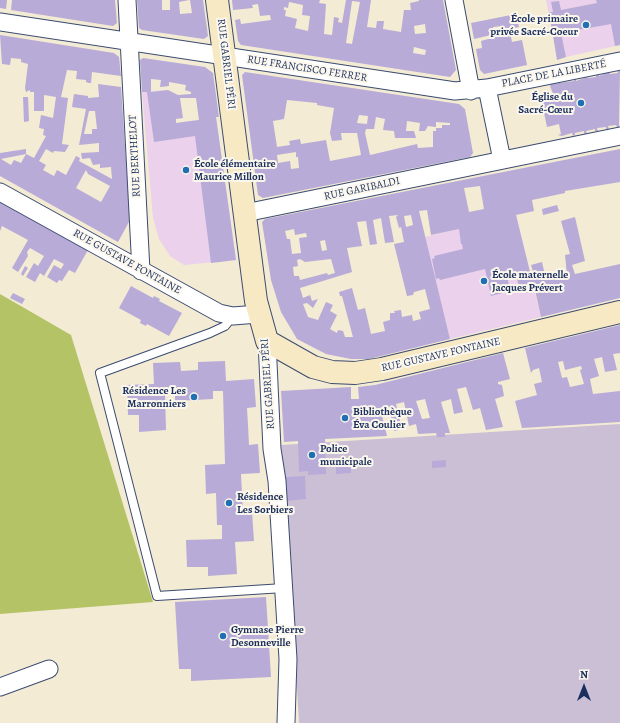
<!DOCTYPE html>
<meta charset="utf-8">
<style>
body{margin:0}
#map{position:relative;width:620px;height:723px;overflow:hidden;background:#f3ebd4;font-family:Alegreya,serif}
canvas{display:block}
.north{position:absolute;left:564px;top:667px;width:40px;height:40px;-webkit-text-stroke:3px #fbf7ec;paint-order:stroke;rotate:0deg;font-size:11px;font-weight:700;line-height:16px;text-align:center;color:#1b2f5e}
.north::after{content:'';display:block;margin:auto;width:14px;height:18px;background:#1b2f5e;clip-path:polygon(50% 0,100% 100%,50% 72%,0 100%)}
</style>
<div id="map">
<canvas width="620" height="723"></canvas>
<div class="north">N</div>
</div>
<script>
const context = document.querySelector('canvas').getContext('2d');
context.lineJoin = 'round';
function fill(path, color) { context.fillStyle = color; context.fill(path, 'evenodd'); }
const poly = rows => new Path2D(rows.map(r => 'M' + r).join(''));
function stroke(path, color, width, dash) { context.strokeStyle = color; context.lineWidth = width; context.lineCap = dash ? 'butt' : 'round'; context.setLineDash(dash || []); context.stroke(path); }
function write(font, color, halo, rows, align = 'center') {
  context.font = font + ' Alegreya,serif'; context.lineWidth = 4; context.setLineDash([]); context.textBaseline = 'middle'; context.strokeStyle = halo; context.fillStyle = color; for (const [text, x, y, turn = 0] of rows) {
    context.save(); context.translate(x, y); context.rotate((+turn || 0) * Math.PI / 180); context.textAlign = isNaN(turn) ? turn : align; if (halo) context.strokeText(text, 0, 0); context.fillText(text, 0, 0); context.restore();
  }
}
const built = poly([
 [546,0,620,0,620,45,566,57,553,35],
 [168,90,173,96,176,123,216,117,236,260,184,265,170,256,159,239,153,218,142,92],
 [516,215,541,317,450,339,425,237]
]);
const industrial = poly([
 [620,424,620,723,299,723,285,477,281,445]
]);
const green = poly([
 [0,294,71,335,153,602,0,614]
]);
const building = poly([
 [0,0,7,0,6,9,0,8],
 [12,0,115,0,117,23,113,26,11,10],
 [137,0,162,0,162,10,170,10,170,0,189,0,179,2,180,14,192,13,190,0,203,0,208,36,204,39,142,30,139,28],
 [232,0,320,0,319,3,326,4,324,34,332,35,334,17,339,18,338,22,342,23,346,0,371,0,367,27,376,28,377,21,384,21,383,29,401,32,404,10,411,10,410,3,419,1,419,0,443,0,456,70,450,77,241,45,238,41,235,20,240,19,241,24,271,20,270,15,260,16,258,4,252,5,253,8,233,10],
 [352,1,360,2,352,44,346,43],
 [289,2,303,5,302,15,310,16,308,31,295,28,297,19,285,16,286,10,284,10,284,7,288,8],
 [425,24,426,33,415,34,414,26],
 [414,47,426,50,425,55,413,53],
 [596,0,620,0,620,45,615,46,611,24,561,33,566,57,557,60,549,12,553,12,551,2,559,1,561,10,597,3],
 [516,14,519,27,506,30,507,33,510,32,512,42,522,40,527,65,484,74,480,70,476,49,482,48,481,41,492,38,491,35,474,39,471,23],
 [501,26,502,33,494,35,493,27],
 [0,35,114,53,119,57,121,76,92,72,91,83,89,83,86,82,86,80,76,79,77,71,67,70,61,97,68,98,62,144,69,145,65,152,54,151,53,153,46,149,39,161,46,165,43,170,52,175,54,176,57,170,66,175,76,156,80,158,79,161,112,179,111,167,100,168,100,164,93,165,90,158,82,159,81,153,99,152,99,143,79,145,86,109,72,107,74,94,88,96,88,98,99,97,98,84,121,87,130,220,118,242,0,176,0,153,26,149,26,154,34,158,46,136,43,135,44,129,39,128,41,115,53,118,56,97,44,95,44,111,34,111,34,92,30,92,30,90,26,92,25,88,28,64,21,62,21,59,11,58,10,65,2,64],
 [89,111,95,111,97,129,92,129,92,134,84,134],
 [26,154,21,163,14,160,11,165,1,159],
 [86,170,88,174,110,186,101,202,76,188],
 [143,58,205,67,213,73,219,117,216,117,236,260,211,263,195,136,154,142,147,92,142,92,140,60],
 [151,79,161,80,160,87,169,86,169,82,186,85,185,90,191,92,191,94,178,95,168,90,151,92],
 [180,98,196,98,199,120,176,123,176,119,183,118],
 [620,70,619,127,617,127,616,125,608,126,609,129,606,129,606,127,597,128,598,131,595,131,595,129,586,131,587,133,584,134,584,131,575,133,575,135,573,136,572,133,562,136,558,135,561,134,559,124,547,127,541,98,554,96,550,86,551,84,574,81,574,79,576,79,576,81,587,77,588,78,596,77,596,75,599,75,599,76,609,72,610,74,618,73,617,71],
 [245,72,459,104,465,109,473,153,470,157,263,198,258,195,242,75],
 [287,100,317,103,317,105,334,108,330,133,332,141,342,140,341,133,357,133,361,155,330,161,326,140,301,144,300,139,289,141,290,145,277,147,273,121,284,119],
 [359,115,368,116,367,124,357,123],
 [376,117,385,119,383,130,394,131,395,138,416,138,414,131,406,131,407,121,420,123,419,131,425,131,428,126,436,127,436,122,450,123,450,125,442,125,442,128,436,128,436,131,433,131,433,147,418,148,417,144,370,155,365,133,366,129,374,129],
 [296,152,296,157,298,157,299,168,291,169,290,161,278,163,277,155],
 [23,97,28,97,29,121,24,122],
 [620,149,620,182,565,191,565,193,532,200,534,211,516,215,531,276,534,275,531,265,542,262,545,275,557,271,559,277,567,275,565,255,570,254,561,221,575,217,585,261,572,265,575,274,620,264,620,298,541,317,535,290,527,293,520,289,515,273,507,275,510,291,491,296,485,269,440,280,439,278,436,279,432,259,435,258,434,256,463,249,462,244,461,244,459,229,431,235,427,210,419,211,450,339,369,359,351,359,326,354,297,339,281,312,271,280,262,222,265,219],
 [480,186,484,209,469,212,464,188],
 [398,215,396,217,399,228,401,227,404,242,394,244,407,296,413,295,414,292,425,289,430,309,419,312,421,319,413,321,412,315,402,317,401,310,394,311,395,313,390,313,390,320,383,322,385,331,371,334,365,308,358,310,352,288,339,292,340,296,342,296,353,337,345,337,343,331,338,330,337,333,330,329,337,315,330,311,333,305,326,302,318,320,308,317,303,304,307,303,313,308,318,299,312,301,310,295,303,298,300,288,352,272,347,248,362,246,357,222,366,221,370,245,377,244,373,220,381,218,385,243,394,242,389,216],
 [411,215,413,225,406,227,404,216],
 [294,229,295,235,306,233,307,237,299,238,301,253,292,254,290,239,287,239,285,231],
 [325,240,327,250,322,251,320,241],
 [300,259,305,262,331,259,335,273,328,275,327,273,300,280,299,276,294,276,293,267,298,266,297,260],
 [0,202,88,250,75,273,69,270,62,281,59,280,57,283,47,277,54,265,61,269,64,264,54,259,44,276,40,273,35,282,26,277,34,263,38,266,44,256,30,248,27,252,28,256,18,272,12,268,28,240,2,226,0,231],
 [557,205,559,211,543,215,542,209],
 [25,266,28,268,23,276,21,274],
 [131,286,153,298,154,296,160,299,159,301,182,313,169,336,147,324,146,326,140,323,141,320,119,308],
 [13,293,25,299,22,304,10,298],
 [620,325,620,353,613,354,617,370,605,372,602,357,594,359,599,376,590,379,593,394,620,391,620,422,522,428,515,401,537,395,534,384,542,382,539,368,533,370,531,373,525,348],
 [563,361,565,370,581,366,582,369,580,370,584,384,570,387,567,377,562,378,558,362],
 [503,353,510,379,498,382,498,384,502,385,504,396,495,399,503,427,486,430,480,408,473,410,466,387,457,389,463,412,454,414,451,399,441,402,450,433,445,433,445,437,437,437,436,433,418,434,416,424,409,426,404,402,396,404,402,429,394,431,389,406,380,408,387,436,325,439,326,474,308,475,308,471,299,472,298,441,284,442,281,391,351,387,351,399,359,399,358,387,375,385],
 [425,399,430,418,422,419,416,401],
 [225,361,226,381,254,379,256,407,247,408,248,425,249,445,258,444,260,473,241,474,243,513,252,512,254,541,235,542,237,574,208,576,208,567,187,567,186,540,222,539,222,525,217,525,216,493,206,494,205,465,225,464,223,391,213,391,213,399,175,401,175,393,165,394,166,430,139,432,139,415,128,415,127,385,154,384,153,363,180,362,181,371,198,370,198,362],
 [446,460,446,467,432,468,432,461],
 [336,467,351,467,351,473,336,474],
 [305,476,306,499,287,501,286,477],
 [266,597,271,677,191,681,191,669,179,669,175,602]
]);
const lane = poly([
 [233,316,225,326,210,333,100,373,157,596,284,588]
]);
const street = poly([
 [127,0,141,271],
 [454,0,471,91],
 [0,22,455,91,487,88,620,61],
 [487,88,502,160],
 [0,192,219,313,233,316,258,314],
 [245,213,620,136],
 [267,341,272,449,277,481,288,659,286,723],
 [0,687,49,669]
]);
const secondary = poly([
 [217,0,256,301,267,341,313,367,332,372,355,373,382,369,620,312]
]);
const markers = [
 [586,25,4,"#1f6fb2"],
 [581,103,4,"#1f6fb2"],
 [186,170,4,"#1f6fb2"],
 [484,281,4,"#1f6fb2"],
 [194,397,4,"#1f6fb2"],
 [345,418,4,"#1f6fb2"],
 [312,455,4,"#1f6fb2"],
 [229,503,4,"#1f6fb2"],
 [223,636,4,"#1f6fb2"]
];
const poiNames = [
 ["École primaire",578,19,"right"],
 ["privée Sacré-Coeur",578,32,"right"],
 ["Église du",573,97,"right"],
 ["Sacré-Cœur",573,110,"right"],
 ["École élémentaire",194,164],
 ["Maurice Millon",194,177],
 ["École maternelle",492,275],
 ["Jacques Prévert",492,288],
 ["Résidence Les",186,391,"right"],
 ["Marronniers",186,404,"right"],
 ["Bibliothèque",353,412],
 ["Éva Coulier",353,425],
 ["Police",320,449],
 ["municipale",320,462],
 ["Résidence",237,497],
 ["Les Sorbiers",237,510],
 ["Gymnase Pierre",231,630],
 ["Desonneville",231,643]
];
const streetNames = [
 ["RUE GABRIEL PÉRI",226,64,83],
 ["RUE FRANCISCO FERRER",307,69,9],
 ["PLACE DE LA LIBERTÉ",554,74,-11],
 ["RUE BERTHELOT",135,156,-93],
 ["RUE GARIBALDI",362,189,-12],
 ["RUE GUSTAVE FONTAINE",127,262,29],
 ["RUE GUSTAVE FONTAINE",441,355,-13],
 ["RUE GABRIEL PÉRI",268,384,-94]
];
fill(built, '#ebd1ec');
fill(industrial, '#cbbfd6');
fill(green, '#b3c365');
fill(building, '#b8abd7');
stroke(lane, '#3b4b70', 10);
stroke(street, '#3b4b70', 19);
stroke(secondary, '#3b4b70', 24);
stroke(lane, '#fff', 8);
stroke(street, '#fff', 17);
stroke(secondary, '#f7e9c3', 22);
for (const [x, y, r, color] of markers) { const dot = new Path2D(); dot.arc(x, y, r, 0, 2 * Math.PI); context.fillStyle = color; context.fill(dot); stroke(dot, '#fbf7ec', 1.5); }
write('bold 11px', '#1b2f5e', '#fbf7ec', poiNames, 'left');
write('11px', '#1b2f5e', '#fbf7ec', streetNames);
</script>
